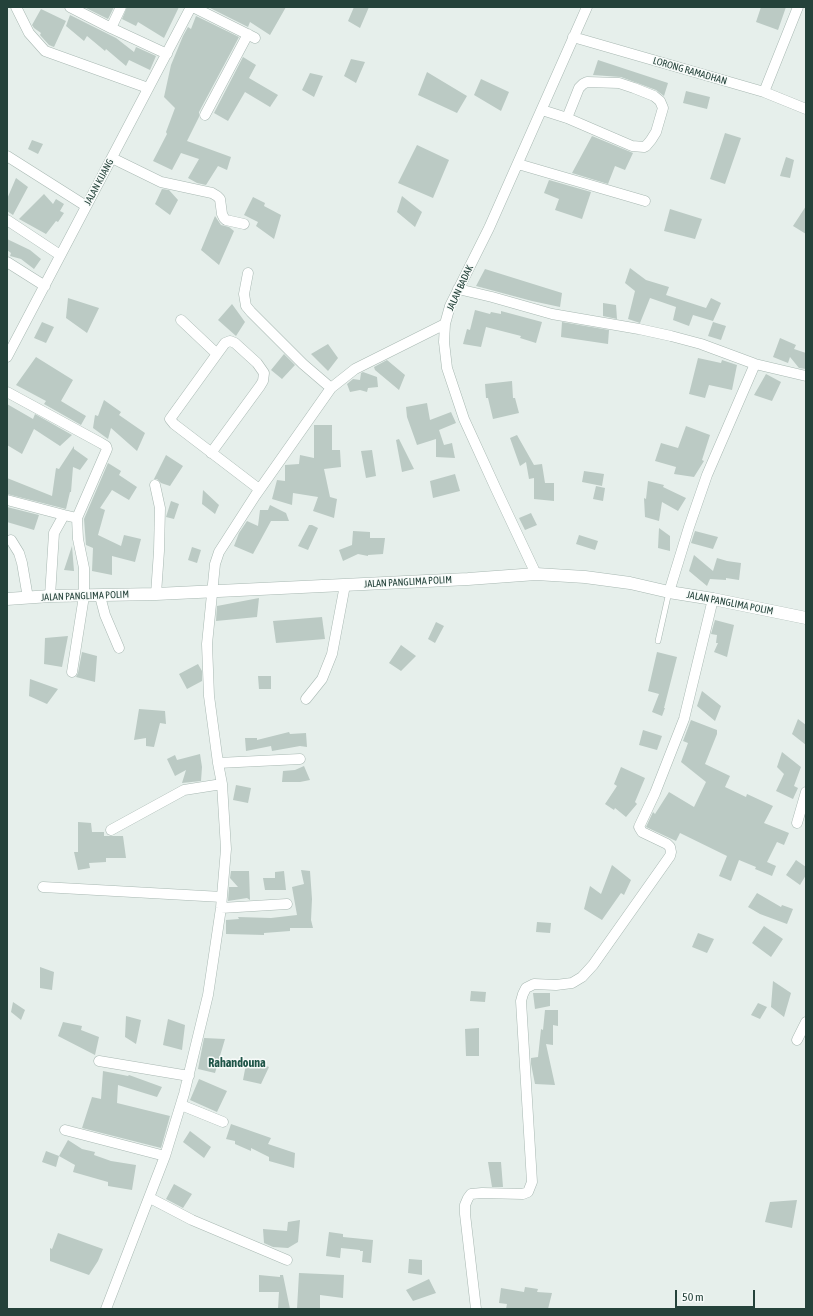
<!DOCTYPE html>
<style>
body{margin:0}
#map{position:relative;width:813px;height:1316px;overflow:hidden;background:#e6efeb;font-family:"Asap Condensed",sans-serif}
canvas{display:block}
.frame{position:absolute;inset:0;border:8px solid #24423a;pointer-events:none}
.scale{position:absolute;left:675px;top:1290px;width:80px;height:18px;box-sizing:border-box;border:2px solid #24423a;border-top:0;padding-left:5px;font-size:12px;line-height:14px;white-space:nowrap;color:#24423a;-webkit-text-stroke:3px #f7fbf9;paint-order:stroke}
</style>
<div id="map">
<canvas width="813" height="1316"></canvas>
<div class="frame"></div>
<div class="scale">50 m</div>
</div>
<script>
const context = document.querySelector('canvas').getContext('2d');
context.lineJoin = 'round';
function fill(path, color) { context.fillStyle = color; context.fill(path, 'evenodd'); }
const poly = rows => new Path2D(rows.map(r => 'M' + r).join(''));
function stroke(path, color, width, dash) { context.strokeStyle = color; context.lineWidth = width; context.lineCap = dash ? 'butt' : 'round'; context.setLineDash(dash || []); context.stroke(path); }
function write(font, color, halo, rows, align = 'center') {
  context.font = font + ' "Asap Condensed",sans-serif'; context.lineWidth = 3; context.setLineDash([]); context.textBaseline = 'middle'; context.strokeStyle = halo; context.fillStyle = color; for (const [text, x, y, turn = 0] of rows) {
    context.save(); context.translate(x, y); context.rotate((+turn || 0) * Math.PI / 180); context.textAlign = isNaN(turn) ? turn : align; if (halo) context.strokeText(text, 0, 0); context.fillText(text, 0, 0); context.restore();
  }
}
const building = poly([
 [84,7,114,7,108,19],
 [127,7,179,7,164,38,138,22,136,26,122,19],
 [208,7,286,7,270,35,250,22,248,27],
 [354,7,369,7,360,28,348,21],
 [761,7,786,7,778,30,756,22],
 [41,9,66,21,54,47,49,45,40,35,41,33,34,28,32,25],
 [70,15,116,38,134,52,136,47,156,56,150,70,129,60,126,66,106,49,105,51,87,36,84,41,66,26],
 [196,16,239,37,199,112,199,117,187,141,231,157,227,170,218,166,206,185,197,183,188,178,199,159,181,153,172,170,153,161,167,134,166,132,175,108,164,97,171,65,183,36,188,27,191,29],
 [243,57,256,65,249,78,278,95,270,107,245,92,228,121,214,113],
 [351,59,365,62,356,83,344,76],
 [598,60,668,83,664,96,656,90,621,77,593,75],
 [427,72,467,96,457,113,418,95],
 [310,73,323,76,314,97,302,90],
 [481,79,509,92,501,111,474,95],
 [686,91,710,97,707,109,683,103],
 [725,133,741,138,725,184,710,179],
 [592,136,633,153,625,170,615,166,608,184,572,173],
 [32,140,43,144,38,154,28,149],
 [417,145,449,160,433,198,398,183],
 [786,157,794,160,790,178,780,176],
 [16,178,28,187,13,215,7,211,7,199],
 [549,180,591,192,582,219,555,210,559,199,544,193],
 [162,189,169,190,178,200,170,215,155,204],
 [44,194,53,204,56,199,64,204,60,211,64,213,58,222,56,221,46,234,19,219],
 [402,196,422,212,415,227,397,212],
 [253,197,265,203,264,206,281,215,274,239,256,226,258,222,244,215],
 [806,206,806,234,793,226],
 [670,209,702,219,695,239,664,231],
 [215,216,221,225,229,227,234,231,219,265,201,250],
 [7,239,30,250,41,259,34,269,21,259,10,256,11,253,7,250],
 [630,268,646,280,669,287,666,295,706,308,711,298,721,303,713,321,693,315,689,326,673,320,676,307,650,298,640,323,628,319,635,291,625,283],
 [485,269,562,293,560,307,532,301,476,286],
 [68,298,99,308,87,333,66,318],
 [603,303,616,305,617,319,603,316],
 [232,304,245,322,236,336,218,320],
 [475,310,490,314,491,312,501,314,501,311,542,322,536,343,520,338,521,336,486,327,481,347,463,344,467,329,470,330],
 [42,322,54,327,46,343,34,338],
 [562,322,609,330,608,344,561,337],
 [713,322,726,326,721,340,708,336],
 [780,338,796,345,794,349,806,353,806,369,799,368,790,357,788,363,773,357],
 [328,344,338,358,328,371,311,354],
 [284,354,295,365,282,379,271,370],
 [36,357,73,380,61,401,86,416,81,425,44,404,46,401,16,385],
 [698,358,721,363,722,360,737,365,732,390,709,385,705,398,689,394],
 [387,360,405,375,399,390,375,370,374,367],
 [363,372,377,377,378,387,368,388,367,392,360,390,350,392,347,384,353,379,360,380,361,373],
 [766,374,781,382,772,401,754,395],
 [512,381,513,398,515,398,519,413,493,419,488,398,486,398,485,384],
 [104,400,121,412,119,415,145,433,137,451,111,428,108,439,93,428,95,415,98,416],
 [427,403,430,420,451,412,456,423,439,430,444,445,452,443,455,458,436,457,436,439,417,445,407,417,406,407],
 [7,404,33,419,35,414,72,435,60,446,34,429,22,454,7,445],
 [314,425,332,425,332,450,340,450,341,467,324,469,330,497,337,499,334,518,313,511,318,497,293,493,292,505,272,499,277,480,285,481,285,465,299,464,300,455,314,458],
 [686,426,710,435,702,460,704,461,694,477,674,474,676,467,655,461,661,443,678,448],
 [517,435,534,465,542,464,545,483,554,483,554,501,534,499,534,478,529,479,526,462,520,466,510,438],
 [399,439,414,469,402,472,396,440],
 [74,446,74,449,88,459,80,470,73,467,71,492,70,492,66,509,7,494,7,478,52,496,56,468,59,469],
 [372,450,376,476,366,478,361,451],
 [166,455,183,466,170,486,161,483,157,479,154,479],
 [108,463,121,471,119,475,137,487,129,500,112,490,100,508,105,510,98,535,121,546,124,535,141,539,135,562,112,556,112,575,92,571,93,548,86,545,84,519],
 [584,471,604,474,602,486,582,482],
 [455,474,460,491,433,498,430,481],
 [648,481,664,485,663,487,686,498,678,511,662,502,659,521,645,517,644,498,646,499],
 [596,486,605,488,603,501,593,499],
 [203,490,219,505,215,514,202,504],
 [171,501,179,504,174,519,166,517],
 [270,505,286,513,289,521,271,521,253,554,234,546,239,533,247,521,258,526,260,510,268,510],
 [7,507,39,515,34,530,7,522],
 [531,513,537,525,525,530,519,518],
 [309,525,312,525,318,528,308,550,298,546],
 [659,528,670,536,670,551,658,548],
 [353,531,370,532,370,538,385,538,383,554,368,555,368,556,358,554,343,561,339,550,352,545],
 [695,531,718,537,713,549,691,543],
 [579,535,598,541,595,550,576,544],
 [72,546,74,571,64,570],
 [192,547,201,550,197,563,188,560],
 [694,555,713,571,717,558,727,561,741,563,739,580,726,578,726,580,710,579,707,586,689,571],
 [259,598,257,617,216,621,217,606],
 [322,617,325,639,276,643,273,621],
 [715,620,734,625,727,657,714,652,718,643,716,643,717,635,711,634],
 [436,622,444,626,435,643,428,639],
 [68,636,62,667,44,664,45,638],
 [401,645,416,656,401,671,389,663],
 [82,652,97,656,95,682,76,677,78,673],
 [657,652,677,657,664,708,665,708,662,716,652,712,659,694,648,691],
 [198,664,202,671,202,681,187,689,179,674],
 [258,676,271,676,271,689,259,689],
 [30,679,58,689,47,704,29,696],
 [702,691,721,706,715,721,697,706],
 [139,709,165,711,166,724,160,723,154,747,146,746,146,738,134,740],
 [798,719,806,725,806,745,792,734],
 [691,720,717,730,717,734,705,764,730,776,725,787,746,797,747,794,773,806,764,823,789,833,784,845,777,842,767,862,776,866,772,876,755,869,756,867,739,860,731,881,719,876,727,856,680,833,676,841,646,827,653,812,655,814,669,792,694,807,706,782,681,762,688,743,683,741],
 [643,730,662,736,657,750,639,745],
 [289,732,290,734,306,733,307,747,300,746,272,751,271,746,246,751,245,738,257,738,257,740],
 [782,752,801,767,794,786,798,788,793,799,776,791,784,774,777,767],
 [200,754,202,767,201,781,182,783,186,770,175,776,167,759,175,755,177,760],
 [304,766,310,780,300,782,282,782,283,771,295,770],
 [621,767,645,778,635,802,637,804,626,817,615,808,614,810,605,804,617,786,614,784],
 [236,785,251,788,248,803,233,800],
 [78,822,91,823,92,832,104,832,104,836,123,836,126,858,106,858,106,862,89,863,90,868,78,870,74,852,78,852],
 [796,860,806,867,806,875,800,885,786,875],
 [612,865,631,880,624,895,621,893,602,920,584,909,590,886,601,894],
 [301,870,310,871,312,899,311,920,313,928,290,928,290,931,264,933,264,935,226,934,226,920,239,919,238,917,271,918,297,915,292,887,304,884],
 [231,871,249,871,250,900,247,898,228,901,229,887,238,887,230,878],
 [284,871,286,890,265,890,263,878,275,878,275,872],
 [757,893,781,907,782,905,793,909,787,924,760,914,748,907],
 [537,922,551,923,550,933,536,932],
 [764,926,783,939,771,957,752,943],
 [698,933,714,939,707,953,692,947],
 [40,967,54,972,52,990,40,988],
 [773,981,791,993,784,1017,771,1007],
 [471,991,486,992,485,1002,470,1001],
 [533,993,550,993,550,1006,535,1009],
 [13,1002,25,1010,21,1020,11,1012],
 [758,1003,767,1007,760,1019,751,1015],
 [545,1010,558,1010,558,1026,553,1025,553,1045,546,1044,555,1085,535,1084,531,1064,531,1058,538,1057,541,1029,543,1030],
 [126,1016,141,1020,136,1044,125,1037],
 [168,1019,185,1025,182,1050,163,1045],
 [63,1022,82,1026,81,1030,99,1037,95,1055,58,1036],
 [479,1028,479,1056,466,1056,465,1029],
 [204,1038,225,1039,215,1073,198,1069],
 [247,1059,269,1067,261,1084,243,1080],
 [103,1071,128,1076,129,1075,162,1087,157,1097,118,1085,117,1103,170,1116,161,1148,82,1128,92,1097,101,1099],
 [199,1079,227,1091,217,1112,190,1100],
 [231,1124,271,1138,268,1144,295,1153,294,1168,269,1161,269,1157,251,1148,251,1151,235,1144,235,1141,226,1139],
 [190,1131,211,1147,204,1158,183,1142],
 [68,1140,82,1149,95,1152,94,1155,111,1161,136,1165,132,1190,108,1186,108,1182,73,1172,75,1165,59,1156],
 [46,1151,59,1156,56,1167,42,1162],
 [488,1162,501,1162,503,1187,492,1187],
 [174,1184,192,1194,183,1208,166,1199],
 [797,1200,792,1228,765,1222,770,1202],
 [300,1220,298,1242,288,1248,273,1247,264,1243,263,1229,287,1231,288,1222],
 [329,1232,343,1234,343,1237,373,1240,371,1263,362,1262,363,1251,360,1251,360,1250,341,1248,340,1258,326,1256],
 [58,1233,103,1249,98,1261,89,1275,50,1261,50,1248,52,1249],
 [409,1259,422,1260,422,1275,408,1273],
 [299,1273,344,1275,343,1298,320,1295,320,1309,297,1309],
 [259,1275,280,1277,280,1275,283,1275,290,1309,278,1309,279,1292,259,1292],
 [429,1279,436,1293,413,1301,406,1290],
 [525,1287,538,1289,537,1292,552,1293,548,1309,506,1309,507,1304,499,1303,501,1288,524,1292]
]);
const service = poly([
 [658,641,669,592]
]);
const minor = poly([
 [16,7,29,33,45,51,148,88],
 [70,7,111,28],
 [121,7,111,28,167,54],
 [193,7,255,38],
 [573,37,764,92,806,109],
 [764,92,798,7],
 [542,110,567,118,632,146,644,147,646,146,651,140,656,132,663,108,660,101,654,96,634,88,619,83,587,82,583,84,579,88,567,118],
 [205,115,248,34],
 [7,156,86,206],
 [112,158,161,182,212,193,217,196,220,199,222,214,224,218,226,220,244,224],
 [518,164,645,201],
 [7,220,60,255],
 [7,262,45,286],
 [248,273,244,294,246,306,251,312,303,364,331,388],
 [458,289,492,297,552,314,639,329,671,336,701,344,755,364,806,376],
 [181,320,217,354,170,419,174,424,259,489],
 [7,357,191,7],
 [7,392,99,442,106,446,107,449,77,518,64,515,54,533,50,596],
 [211,453,260,386,263,381,264,373,257,363,235,343,230,341,225,343,217,354],
 [155,485,160,508,159,551,156,594],
 [7,500,64,515],
 [11,540,19,553,22,563,28,598],
 [536,574,496,489,464,419,447,368,444,342,445,324,450,306,489,228,587,7],
 [669,592,689,527,707,475,755,364],
 [100,596,105,615,119,648],
 [72,672,84,596,84,568,78,539,77,518],
 [306,699,322,679,332,654,345,585],
 [218,763,300,759],
 [797,823,806,792],
 [111,830,184,790,222,784],
 [43,887,222,897],
 [221,908,287,904],
 [797,1040,806,1022],
 [99,1061,189,1076],
 [181,1105,223,1122],
 [65,1130,165,1156],
 [150,1198,192,1220,287,1260],
 [106,1309,165,1156,184,1094,208,995,221,908,226,849,222,784,218,763,209,696,207,644,215,564,219,552,255,496,331,388,355,369,445,324],
 [476,1309,465,1214,465,1205,468,1198,471,1194,482,1193,523,1194,528,1192,532,1182,521,1001,523,994,526,988,534,984,556,985,572,983,582,977,593,965,670,856,671,852,670,847,667,844,642,832,639,827,655,793,684,719,713,599]
]);
const tertiary = poly([
 [7,599,50,596,156,594,468,579,536,574,585,577,630,583,669,592,713,599,806,618]
]);
const streetNames = [
 ["LORONG RAMADHAN",690,71,16],
 ["JALAN KIJANG",99,182,-62],
 ["JALAN BADAK",460,288,-65],
 ["JALAN PANGLIMA POLIM",408,582,-3],
 ["JALAN PANGLIMA POLIM",85,596,-2],
 ["JALAN PANGLIMA POLIM",730,603,11]
];
const quarterNames = [
 ["Rahandouna",237,1063]
];
fill(building, '#bbcac4');
stroke(service, '#a8b8b2', 6);
stroke(minor, '#a8b8b2', 11);
stroke(tertiary, '#a8b8b2', 13);
stroke(service, '#fff', 5);
stroke(minor, '#fff', 10);
stroke(tertiary, '#fff', 12);
write('10px', '#24423a', '#f7fbf9', streetNames);
write('bold 12px', '#1f5548', '#f7fbf9', quarterNames);
</script>
